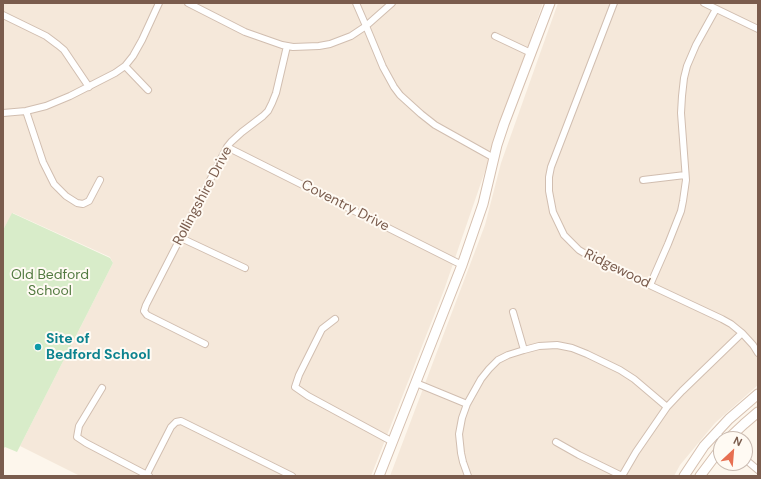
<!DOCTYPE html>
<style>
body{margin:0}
#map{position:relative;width:761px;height:479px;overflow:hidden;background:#fdf6ec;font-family:"DM Sans",sans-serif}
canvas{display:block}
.frame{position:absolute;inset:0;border:4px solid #7a5c4d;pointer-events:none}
.north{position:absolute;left:713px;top:431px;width:40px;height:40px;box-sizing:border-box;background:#fffaf3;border:1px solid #cabbb1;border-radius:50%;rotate:26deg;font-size:11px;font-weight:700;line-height:16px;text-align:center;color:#7a5c4d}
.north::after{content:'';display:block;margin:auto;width:14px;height:18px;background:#e76f51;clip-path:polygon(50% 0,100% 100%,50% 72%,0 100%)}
</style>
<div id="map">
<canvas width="761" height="479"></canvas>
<div class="frame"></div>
<div class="north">N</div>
</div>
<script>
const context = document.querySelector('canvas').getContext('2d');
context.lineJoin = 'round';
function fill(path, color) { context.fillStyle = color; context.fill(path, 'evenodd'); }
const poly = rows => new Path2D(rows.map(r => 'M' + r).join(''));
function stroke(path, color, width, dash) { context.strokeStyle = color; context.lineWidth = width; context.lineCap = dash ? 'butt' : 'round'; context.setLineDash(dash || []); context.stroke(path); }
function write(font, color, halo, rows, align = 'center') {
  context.font = font + ' "DM Sans",sans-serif'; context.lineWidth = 4; context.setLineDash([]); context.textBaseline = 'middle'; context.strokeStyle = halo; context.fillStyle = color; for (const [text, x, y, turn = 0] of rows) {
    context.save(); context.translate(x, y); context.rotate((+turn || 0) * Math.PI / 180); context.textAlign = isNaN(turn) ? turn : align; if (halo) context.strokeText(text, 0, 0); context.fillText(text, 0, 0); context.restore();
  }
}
const residential = poly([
 [3,3,543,3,444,290,371,476,80,476,20,446,113,263,110,257,13,213,3,230],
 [558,3,758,3,758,385,715,423,680,465,674,476,390,476,485,225,501,163]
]);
const green = poly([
 [12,213,110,258,113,263,17,452,5,447,3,449,3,230]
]);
const street = poly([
 [188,3,245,32,282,45,293,47,319,46,330,44,351,36,366,26,383,67,394,87,400,95,421,114,435,125,494,158],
 [356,3,366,26,392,3],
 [614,3,551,167,549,177,549,191,553,212,564,235,579,250,594,259,722,319,731,324,742,333,753,345,758,353],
 [704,3,758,29],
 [3,15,46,36,58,45,64,50,89,87],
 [495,36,531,53],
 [125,66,148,90],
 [26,111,43,162,54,184,66,196,77,203,83,204,89,201,100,180],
 [3,113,26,111,46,106,70,96,115,73,125,66,133,56,142,40,159,3],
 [227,147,462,265],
 [643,180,685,175],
 [181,238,245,268],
 [650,285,668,244,681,211,683,201,686,180,681,113,682,96,684,78,687,66,696,45,716,9],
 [513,312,524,350],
 [335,319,322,329,299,375,295,387,308,396,393,442],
 [205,344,147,315,144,311,146,305,227,147,231,142,242,132,263,116,268,111,272,103,276,93,287,46],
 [416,383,467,404],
 [102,388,79,426,77,437,86,443,149,476],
 [716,433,722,439],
 [556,442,579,455,622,476],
 [745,459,758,470],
 [146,476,171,427,176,422,181,421,292,476],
 [468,476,463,462,461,453,459,434,462,418,467,404,481,379,489,369,498,360,508,355,524,350,539,346,557,345,572,348,587,354,620,370,634,379,667,407],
 [622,476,636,452,667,407,682,391,742,333]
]);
const secondary = poly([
 [728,439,744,424,758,412],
 [379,476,462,265,483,204,497,145,504,124,550,3],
 [684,476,704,446,729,419,758,394],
 [700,476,721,448]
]);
const markers = [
 [38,347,4,"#0f9aa8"]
];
const streetNames = [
 ["Rollingshire Drive",203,196,-62],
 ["Coventry Drive",345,206,27],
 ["Ridgewood",617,269,26]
];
const parkNames = [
 ["Old Bedford",50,275],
 ["School",50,291]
];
const cultureNames = [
 ["Site of",46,339],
 ["Bedford School",46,355]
];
fill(residential, '#f5e8da');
fill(green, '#d8ecc9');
stroke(street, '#d1beb0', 8);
stroke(secondary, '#d6c0b0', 11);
stroke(street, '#fff', 6);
stroke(secondary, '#fff', 9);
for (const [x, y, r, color] of markers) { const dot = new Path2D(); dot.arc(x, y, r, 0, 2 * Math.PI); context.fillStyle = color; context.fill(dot); stroke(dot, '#fffaf3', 1.5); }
write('14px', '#7a5c4d', '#fffaf3', streetNames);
write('14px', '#537a41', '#fffaf3', parkNames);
write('bold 14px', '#0d838f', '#fffaf3', cultureNames, 'left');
</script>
